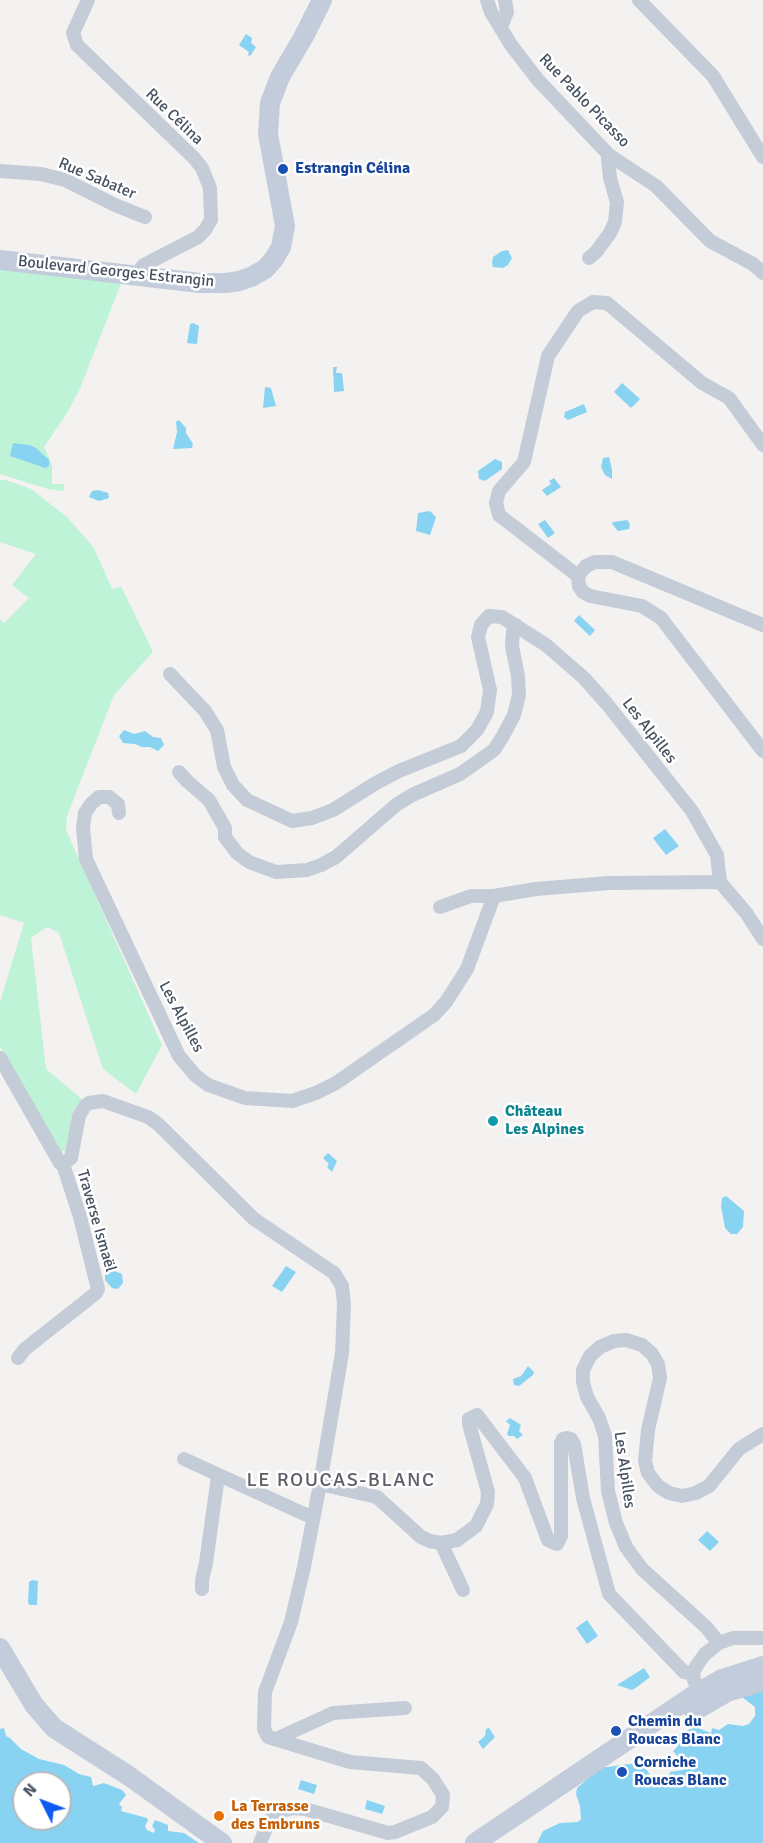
<!DOCTYPE html>
<meta charset="utf-8">
<style>
body{margin:0}
#map{position:relative;width:763px;height:1843px;overflow:hidden;background:#f4f1f1;font-family:Signika,sans-serif}
canvas{display:block}
.north{position:absolute;left:12px;top:1771px;width:60px;height:60px;box-sizing:border-box;background:#fff;border:2px solid #b5babf;border-radius:50%;rotate:312deg;font-size:16px;font-weight:700;line-height:24px;text-align:center;color:#475260}
.north::after{content:'';display:block;margin:auto;width:21px;height:27px;background:#0d5bf2;clip-path:polygon(50% 0,100% 100%,50% 72%,0 100%)}
</style>
<div id="map">
<canvas width="763" height="1843"></canvas>
<div class="north">N</div>
</div>
<script>
const context = document.querySelector('canvas').getContext('2d');
context.lineJoin = 'round';
function fill(path, color) { context.fillStyle = color; context.fill(path, 'evenodd'); }
const poly = rows => new Path2D(rows.map(r => 'M' + r).join(''));
function stroke(path, color, width, dash) { context.strokeStyle = color; context.lineWidth = width; context.lineCap = dash ? 'butt' : 'round'; context.setLineDash(dash || []); context.stroke(path); }
function write(font, color, halo, rows, align = 'center') {
  context.font = font + ' Signika,sans-serif'; context.lineWidth = 5; context.setLineDash([]); context.textBaseline = 'middle'; context.strokeStyle = halo; context.fillStyle = color; for (const [text, x, y, turn = 0] of rows) {
    context.save(); context.translate(x, y); context.rotate((+turn || 0) * Math.PI / 180); context.textAlign = isNaN(turn) ? turn : align; if (halo) context.strokeText(text, 0, 0); context.fillText(text, 0, 0); context.restore();
  }
}
const green = poly([
 [0,267,122,281,79,391,67,413,44,447,52,465,52,484,64,484,64,491,48,489,0,474],
 [0,480,6,480,31,489,67,517,94,548,112,589,121,586,153,652,114,695,67,816,66,830,162,1045,136,1094,103,1069,59,933,47,927,31,938,46,1069,82,1099,73,1111,65,1151,58,1151,0,1046,0,1002,24,923,0,915,0,620,4,623,29,598,12,585,36,554,0,542]
]);
const water = poly([
 [246,34,252,38,251,43,256,47,250,56,248,55,249,52,239,45],
 [508,250,512,258,508,265,503,268,493,267,492,263,493,257,502,251],
 [193,323,199,326,197,344,187,343,190,324],
 [333,367,337,367,336,373,342,373,344,391,334,392],
 [622,383,640,399,631,408,614,392],
 [265,387,271,388,276,406,263,408],
 [584,404,587,412,568,420,564,417,565,412],
 [179,420,186,428,186,433,193,444,192,448,173,449,177,432,176,422],
 [13,443,29,445,36,448,49,460,49,466,45,468,10,456],
 [609,457,612,469,612,479,605,475,601,467,603,458],
 [495,459,502,462,502,469,485,481,479,479,478,471],
 [554,478,561,487,547,496,542,490,551,484,549,481],
 [98,490,108,493,109,498,99,501,89,497,92,491],
 [430,511,436,517,430,535,416,531,418,513],
 [545,520,555,533,548,538,538,524],
 [627,520,630,524,629,529,618,531,612,524,613,522],
 [579,615,595,630,590,636,574,621],
 [124,730,134,734,145,731,153,737,161,738,164,745,158,751,150,747,142,747,135,744,123,743,119,736],
 [665,829,679,846,666,855,653,838],
 [328,1153,337,1161,332,1172,327,1167,329,1164,323,1158],
 [726,1196,744,1211,743,1227,737,1234,731,1234,725,1228,721,1206,722,1198],
 [286,1266,296,1272,282,1292,272,1286],
 [107,1268,122,1274,123,1283,118,1289,112,1288,105,1280,105,1270],
 [528,1366,534,1372,533,1375,519,1386,514,1385,513,1379,521,1376],
 [510,1418,521,1425,519,1431,523,1435,517,1439,514,1436,509,1436,507,1434,510,1425,506,1421],
 [707,1531,719,1542,710,1551,698,1540],
 [32,1580,38,1581,37,1605,30,1605,28,1603,29,1582],
 [587,1620,598,1636,587,1644,576,1628],
 [644,1668,650,1677,637,1687,632,1690,617,1685],
 [763,1680,763,1843,537,1843,543,1831,560,1823,578,1822,581,1819,580,1806,576,1794,577,1788,600,1768,637,1763,639,1762,637,1758,638,1754,645,1755,643,1764,652,1778,656,1782,666,1779,669,1776,670,1772,682,1770,686,1766,673,1751,678,1746,675,1738,681,1733,695,1727,711,1733,712,1728,719,1730,728,1724,743,1726,749,1724,755,1716,755,1707,742,1697],
 [4,1728,6,1736,10,1738,21,1749,39,1759,64,1765,79,1774,91,1777,93,1786,104,1783,122,1790,126,1795,119,1804,122,1807,121,1811,147,1818,148,1820,145,1826,147,1830,154,1833,155,1830,152,1826,155,1820,168,1825,168,1831,184,1833,199,1843,0,1843,0,1729],
 [24,1783,60,1783,60,1819,24,1819],
 [489,1728,495,1737,483,1749,478,1742,485,1736,486,1729],
 [301,1780,317,1785,314,1794,298,1789],
 [367,1800,385,1806,382,1814,365,1809]
]);
const street = poly([
 [88,0,73,33,77,45,194,158,202,168,210,188,211,220,205,230,198,237,144,265,135,275],
 [487,0,491,12,511,45,538,80,609,155,656,186,710,241,753,264,763,273],
 [639,0,713,76,763,157],
 [501,27,507,12,505,0],
 [0,171,41,174,65,180,115,205,145,217],
 [589,258,596,252,610,233,615,222,617,202,610,178,608,159,609,155],
 [763,445,729,398,702,383,607,303,593,302,578,311,548,356,524,462,499,491,496,503,499,515,578,576,579,586,583,592,590,596,642,606,661,618,763,751],
 [578,576,586,566,595,562,612,562,763,625],
 [170,674,205,711,217,730,224,767,233,785,247,800,292,821,312,818,333,810,376,783,399,771,461,746,477,730,487,712,490,690,478,637,481,625,489,616,502,617,546,645,584,678,607,704,692,811,717,855,720,882,747,914,763,939],
 [179,772,187,781,209,800,225,828,225,837,237,853,249,862,276,872,307,870,321,865,336,857,396,805,412,795,460,774,494,750,503,736,514,715,519,695,518,676,512,646,513,632,516,625],
 [119,813,118,804,109,797,99,797,91,804,85,813,83,828,86,859,179,1056,195,1075,208,1085,245,1098,292,1101,316,1093,336,1083,434,1015,446,1002,467,969,494,896],
 [440,907,471,896,494,896,536,889,609,883,720,882],
 [0,1058,60,1163,63,1164,71,1158,79,1116,85,1106,89,1103,103,1101,148,1117,158,1124,254,1219,334,1273,342,1286,344,1304,342,1353,320,1484,304,1567,291,1622,265,1692,264,1729,268,1737,350,1762,421,1768,433,1779,443,1795,442,1807,432,1817,395,1832,388,1833,305,1809,293,1808,281,1811,269,1821,260,1843],
 [18,1358,25,1349,96,1293,98,1289,80,1217,63,1164],
 [184,1459,313,1518],
 [320,1484,377,1497,421,1537,430,1541,441,1543,457,1540,476,1526,487,1504,488,1492,469,1424,469,1419,477,1415,525,1478,548,1540,557,1544,561,1536,561,1443,563,1439,567,1438,571,1439,574,1444,583,1498,609,1594,684,1672,693,1673],
 [441,1543,463,1590],
 [202,1589,202,1580,206,1563,218,1476],
 [719,1643,706,1627,642,1569,626,1547,616,1523,608,1491,605,1436,599,1418,587,1397,583,1382,583,1370,590,1356,600,1347,614,1341,626,1340,642,1345,652,1354,658,1364,660,1378,648,1430,645,1461,648,1473,658,1486,669,1493,682,1496,696,1493,709,1486,739,1449,763,1434],
 [694,1681,693,1673,697,1665,705,1654,719,1643,733,1638,763,1638],
 [276,1739,333,1713,405,1708]
]);
const secondary = poly([
 [0,260,200,283,226,283,239,281,251,277,265,269,274,259,281,247,285,226,268,134,270,103,280,77,304,36,322,0],
 [0,1648,34,1705,54,1728,129,1776,222,1843],
 [694,1711,727,1692,763,1681],
 [475,1843,697,1693,722,1679,763,1666]
]);
const markers = [
 [283,169,6,"#1a4fb4"],
 [493,1121,6,"#0f9aa8"],
 [616,1731,6,"#1a4fb4"],
 [622,1772,6,"#1a4fb4"],
 [219,1816,6,"#e8710a"]
];
const streetNames = [
 ["Rue Pablo Picasso",584,101,46],
 ["Rue Célina",174,117,44],
 ["Rue Sabater",97,179,23],
 ["Boulevard Georges Estrangin",116,272,6],
 ["Les Alpilles",649,731,52],
 ["Les Alpilles",181,1017,62],
 ["Traverse Ismaël",96,1221,74],
 ["Les Alpilles",624,1470,82]
];
const transitNames = [
 ["Estrangin Célina",295,169],
 ["Chemin du",628,1722],
 ["Roucas Blanc",628,1740],
 ["Corniche",634,1763],
 ["Roucas Blanc",634,1781]
];
const cultureNames = [
 ["Château",505,1112],
 ["Les Alpines",505,1130]
];
const foodNames = [
 ["La Terrasse",231,1807],
 ["des Embruns",231,1825]
];
const quarterNames = [
 ["LE ROUCAS-BLANC",341,1481]
];
fill(green, '#bef3d7');
fill(water, '#88d2f2');
stroke(street, '#c4ccd7', 14);
stroke(secondary, '#c3ccdb', 20);
for (const [x, y, r, color] of markers) { const dot = new Path2D(); dot.arc(x, y, r, 0, 2 * Math.PI); context.fillStyle = color; context.fill(dot); stroke(dot, '#fff', 2); }
write('16px', '#475260', '#fff', streetNames);
write('bold 16px', '#164399', '#fff', transitNames, 'left');
write('bold 16px', '#0d838f', '#fff', cultureNames, 'left');
write('bold 16px', '#c56008', '#fff', foodNames, 'left');
context.letterSpacing = '1.5px';
write('20px', '#5d6067', '#fff', quarterNames);
context.letterSpacing = '0px';
</script>
